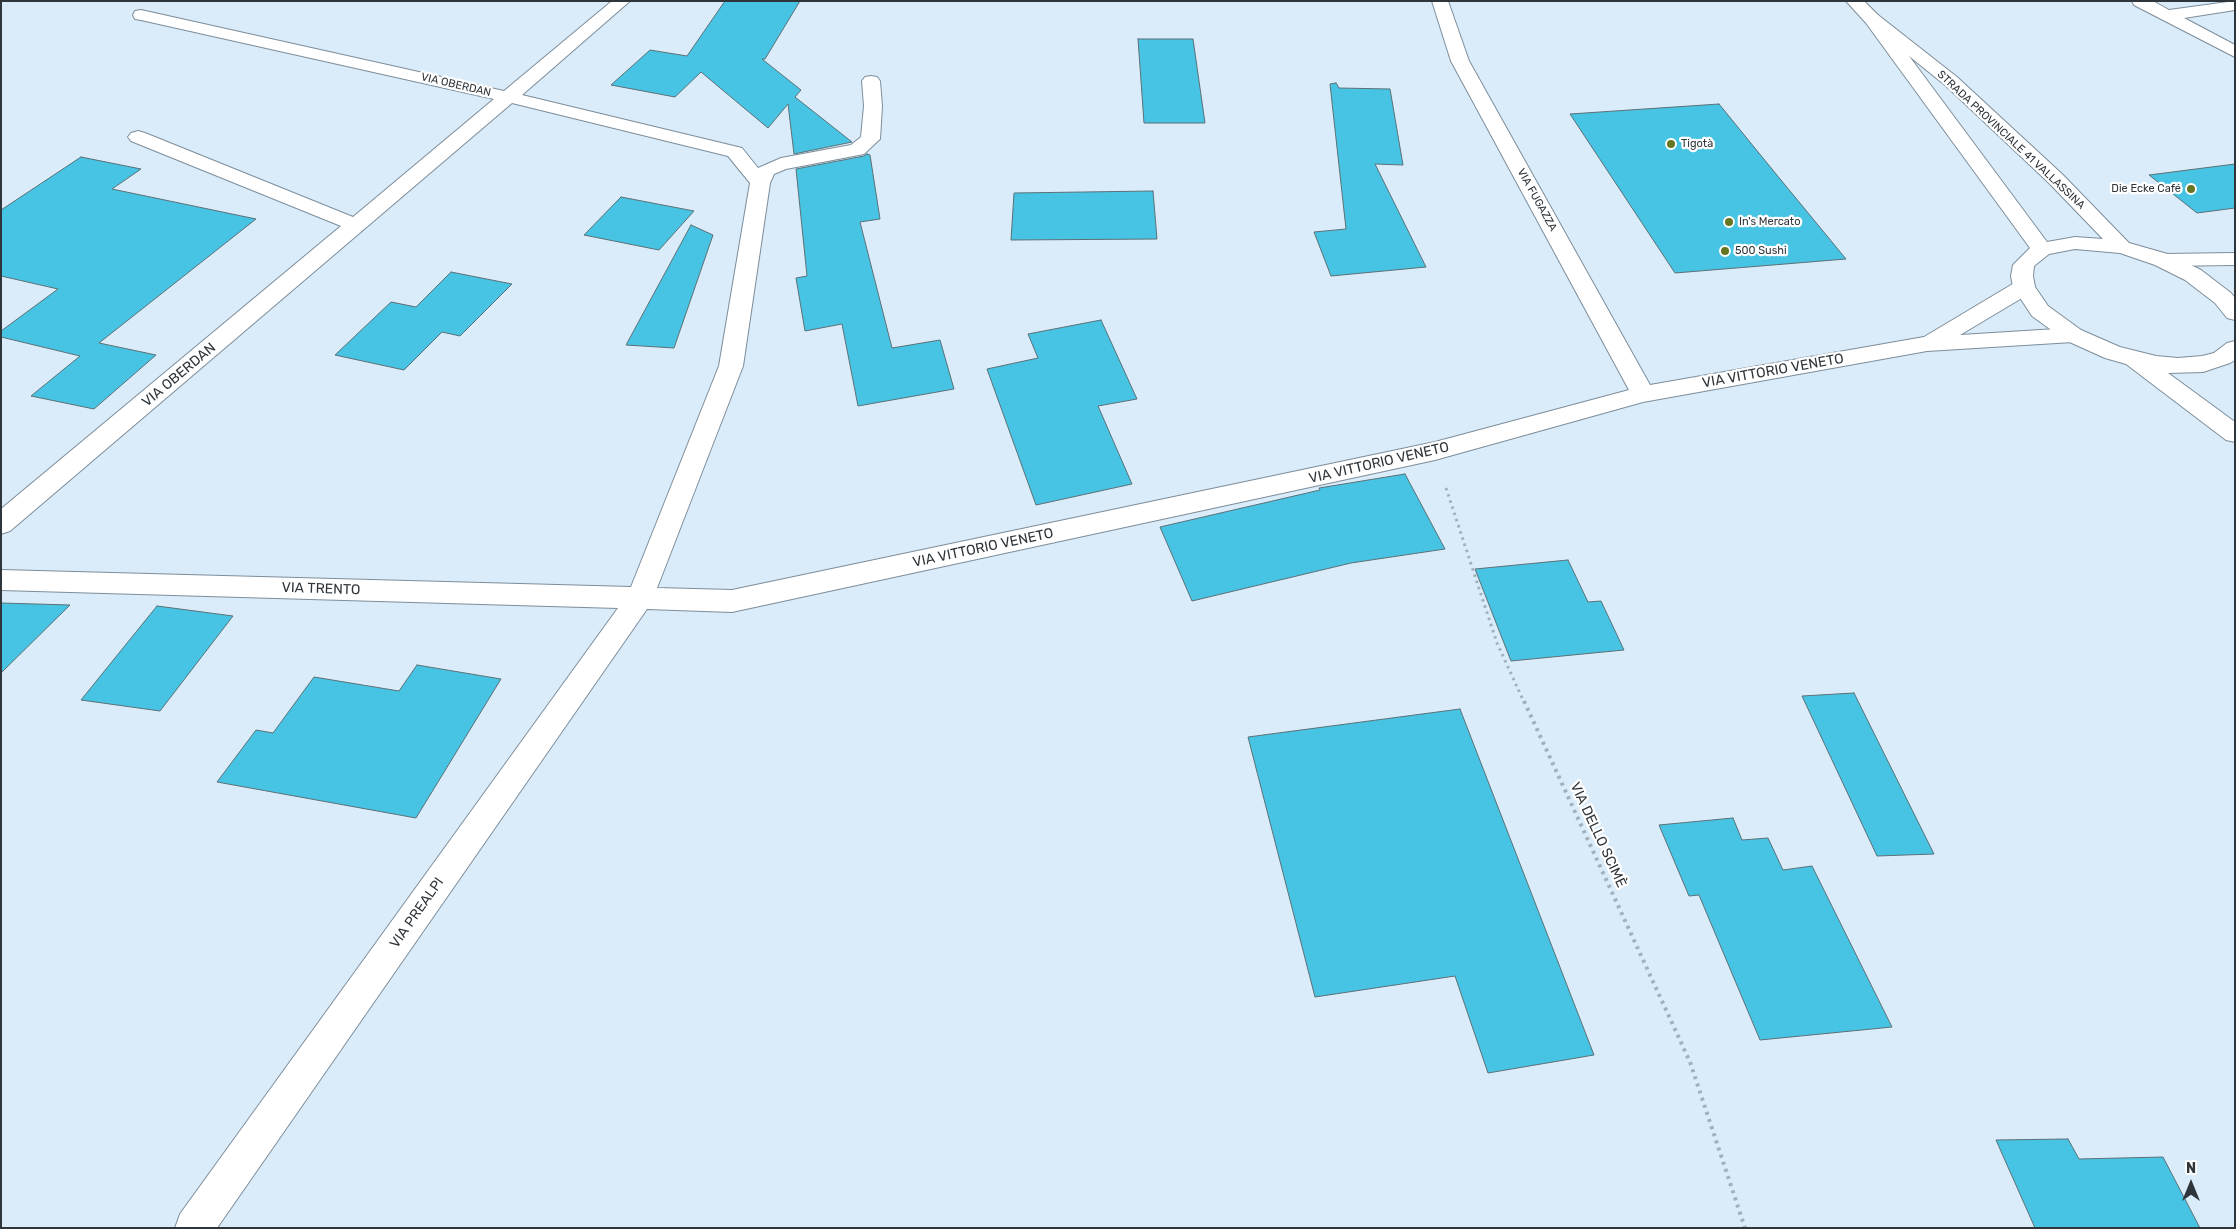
<!DOCTYPE html>
<meta charset="utf-8">
<style>
body{margin:0}
#map{position:relative;width:2236px;height:1229px;overflow:hidden;background:#daecfa;font-family:Rubik,sans-serif}
canvas{display:block}
.frame{position:absolute;inset:0;border:2px solid #2f363b;pointer-events:none}
.north{position:absolute;left:2166px;top:1159px;width:50px;height:50px;-webkit-text-stroke:4px #fff;paint-order:stroke;rotate:0deg;font-size:14px;font-weight:700;line-height:20px;text-align:center;color:#2f363b}
.north::after{content:'';display:block;margin:auto;width:18px;height:22px;background:#2f363b;clip-path:polygon(50% 0,100% 100%,50% 72%,0 100%)}
</style>
<div id="map">
<canvas width="2236" height="1229"></canvas>
<div class="frame"></div>
<div class="north">N</div>
</div>
<script>
const context = document.querySelector('canvas').getContext('2d');
context.lineJoin = 'round';
function fill(path, color) { context.fillStyle = color; context.fill(path, 'evenodd'); }
const poly = rows => new Path2D(rows.map(r => 'M' + r).join(''));
function stroke(path, color, width, dash) { context.strokeStyle = color; context.lineWidth = width; context.lineCap = dash ? 'butt' : 'round'; context.setLineDash(dash || []); context.stroke(path); }
function write(font, color, halo, rows, align = 'center') {
  context.font = font + ' Rubik,sans-serif'; context.lineWidth = 4.5; context.setLineDash([]); context.textBaseline = 'middle'; context.strokeStyle = halo; context.fillStyle = color; for (const [text, x, y, turn = 0] of rows) {
    context.save(); context.translate(x, y); context.rotate((+turn || 0) * Math.PI / 180); context.textAlign = isNaN(turn) ? turn : align; if (halo) context.strokeText(text, 0, 0); context.fillText(text, 0, 0); context.restore();
  }
}
const building = poly([
 [725,1,800,1,765,59,762,59,801,90,795,97,852,142,794,154,788,104,768,128,701,72,675,97,611,85,650,50,687,56,725,1],
 [1138,39,1193,39,1205,123,1144,123,1138,39],
 [1336,83,1339,88,1390,89,1403,165,1375,164,1426,267,1331,276,1314,232,1346,229,1330,84,1336,83],
 [1719,104,1776,174,1846,259,1675,273,1570,114,1719,104],
 [867,154,870,155,880,219,860,222,892,348,940,340,954,389,858,406,842,324,805,331,796,278,807,276,796,169,864,156,867,154],
 [81,157,141,169,112,189,256,219,99,343,156,355,94,409,31,396,80,356,1,337,1,331,58,289,1,276,1,210,81,157],
 [2235,164,2235,208,2197,213,2149,175,2235,164],
 [1153,191,1157,239,1011,240,1014,193,1153,191],
 [621,197,694,211,659,250,584,235,621,197],
 [691,225,713,235,674,348,626,345,691,225],
 [451,272,512,284,460,336,442,332,404,370,335,355,391,302,416,307,451,272],
 [1101,320,1137,399,1098,406,1132,484,1036,505,987,369,1038,358,1028,334,1101,320],
 [1405,474,1445,549,1351,563,1192,601,1160,527,1320,490,1319,488,1405,474],
 [1568,560,1588,602,1601,601,1624,650,1511,661,1475,569,1568,560],
 [1,603,70,605,1,673,1,603],
 [157,606,233,616,160,711,81,700,157,606],
 [417,665,501,679,416,818,217,782,256,730,273,733,314,677,399,691,417,665],
 [1854,693,1934,854,1877,856,1802,696,1854,693],
 [1460,709,1594,1055,1488,1073,1455,976,1315,997,1248,737,1460,709],
 [1733,818,1742,840,1768,838,1783,870,1812,866,1892,1027,1760,1040,1699,895,1689,896,1659,825,1733,818],
 [2068,1139,2079,1159,2163,1157,2200,1228,2035,1228,1996,1140,2068,1139]
]);
const pathFar1 = poly([
 [1446,488,1497,643,1524,702]
]);
const path = poly([
 [1524,701,1690,1062,1745,1228]
]);
const street = poly([
 [612,1,630,1,522,95,742,148,758,168,781,158,851,145,861,137,864,106,862,81,865,77,871,76,877,77,880,81,882,106,880,139,864,154,786,169,774,174,770,183,743,366,657,588,732,590,1435,442,1629,390,1451,61,1432,1,1448,1,1469,61,1650,385,1924,337,2016,282,2024,280,2032,282,2035,287,2032,292,1960,335,2073,328,2081,330,2084,335,2081,340,2073,342,1927,351,1643,402,1435,460,732,612,647,609,217,1228,175,1228,180,1214,618,608,1,590,1,570,631,587,719,366,750,183,728,156,512,103,10,531,1,534,1,509,341,226,131,141,128,137,131,133,138,131,145,133,353,217,494,99,141,20,135,19,133,15,135,11,141,10,504,91,612,1],
 [2132,1,2153,1,2169,10,2235,1,2235,10,2184,18,2235,45,2235,57,2134,5,2132,1],
 [2235,253,2235,265,2163,266,2155,265,2152,260,2155,255,2163,254,2235,253]
]);
const secondary = poly([
 [1846,1,1864,1,1878,15,1957,77,2063,175,2129,243,2171,255,2201,270,2231,293,2235,298,2235,320,2227,318,2215,303,2185,280,2155,265,2120,253,2075,249,2049,254,2034,266,2033,276,2035,287,2048,306,2081,330,2120,347,2156,356,2178,358,2202,356,2214,353,2227,343,2235,341,2235,360,2230,363,2203,372,2168,373,2235,422,2235,442,2226,440,2126,364,2105,358,2065,340,2032,316,2013,287,2011,276,2013,265,2030,248,1866,23,1846,1],
 [1909,56,1945,85,2049,183,2103,239,2075,237,2047,242,1909,56]
]);
const markers = [
 [1671,144,5,"#657521"],
 [2191,189,5,"#657521"],
 [1729,222,5,"#657521"],
 [1725,251,5,"#657521"]
];
const farStreetnames = [
 ["VIA OBERDAN",456,85,13],
 ["STRADA PROVINCIALE 41 VALLASSINA",2011,140,43],
 ["VIA FUGAZZA",1537,200,61]
];
const farPoinames = [
 ["Tigotà",1681,144],
 ["Die Ecke Café",2181,189,"right"],
 ["In's Mercato",1739,222],
 ["500 Sushi",1735,251]
];
const streetNames = [
 ["VIA VITTORIO VENETO",1773,371,-10],
 ["VIA OBERDAN",179,375,-40],
 ["VIA VITTORIO VENETO",1379,463,-13],
 ["VIA VITTORIO VENETO",983,548,-12],
 ["VIA TRENTO",321,589,2],
 ["VIA DELLO SCIMÈ",1598,835,65],
 ["VIA PREALPI",417,913,-55]
];
fill(building, '#47c4e3');
stroke(building, '#5b7076', 1);
stroke(street, '#7d8d9a', 2);
stroke(secondary, '#7d8d9a', 2);
stroke(pathFar1, '#a2b0bb', 3, [2.5, 4]);
stroke(path, '#a2b0bb', 4, [3, 4.5]);
fill(street, '#fff');
fill(secondary, '#fff');
for (const [x, y, r, color] of markers) { const dot = new Path2D(); dot.arc(x, y, r, 0, 2 * Math.PI); context.fillStyle = color; context.fill(dot); stroke(dot, '#fff', 2); }
write('11px', '#2f363b', '#fff', farStreetnames);
write('11px', '#2f363b', '#fff', farPoinames, 'left');
write('14px', '#2f363b', '#fff', streetNames);
</script>
